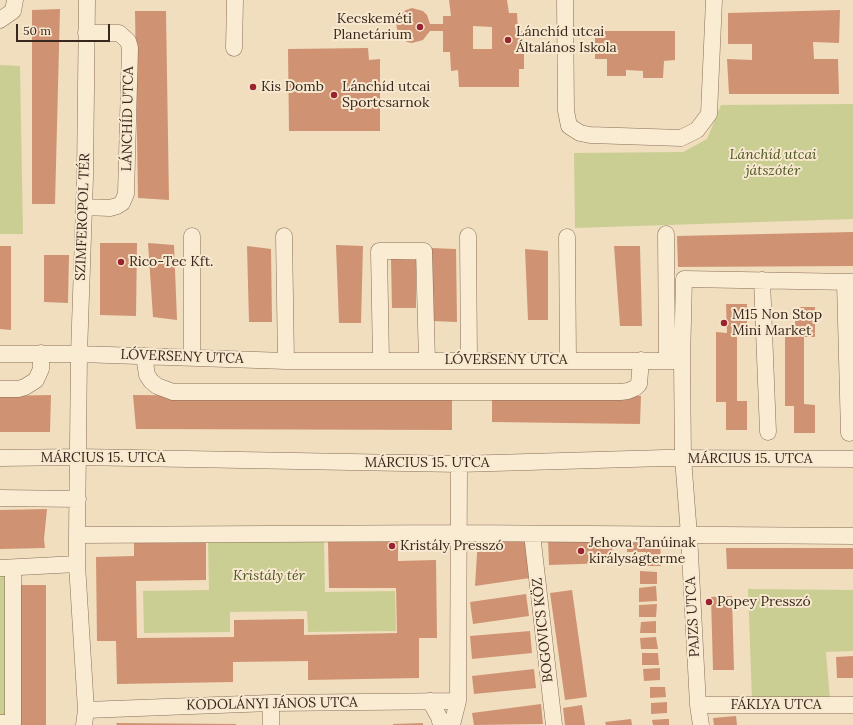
<!DOCTYPE html>
<meta charset="utf-8">
<style>
body{margin:0}
#map{position:relative;width:853px;height:725px;overflow:hidden;background:#f0debf;font-family:Lora,serif}
canvas{display:block}
.scale{position:absolute;left:16px;top:24px;width:94px;height:18px;box-sizing:border-box;border:2px solid #38271c;border-top:0;padding-left:5px;font-size:12px;line-height:14px;white-space:nowrap;color:#38271c;-webkit-text-stroke:3px #f7e8cf;paint-order:stroke}
</style>
<div id="map">
<canvas width="853" height="725"></canvas>
<div class="scale">50 m</div>
</div>
<script>
const context = document.querySelector('canvas').getContext('2d');
context.lineJoin = 'round';
function fill(path, color) { context.fillStyle = color; context.fill(path, 'evenodd'); }
const poly = rows => new Path2D(rows.map(r => 'M' + r).join(''));
function stroke(path, color, width, dash) { context.strokeStyle = color; context.lineWidth = width; context.lineCap = dash ? 'butt' : 'round'; context.setLineDash(dash || []); context.stroke(path); }
function write(font, color, halo, rows, align = 'center') {
  context.font = font + ' Lora,serif'; context.lineWidth = 4; context.setLineDash([]); context.textBaseline = 'middle'; context.strokeStyle = halo; context.fillStyle = color; for (const [text, x, y, turn = 0] of rows) {
    context.save(); context.translate(x, y); context.rotate((+turn || 0) * Math.PI / 180); context.textAlign = isNaN(turn) ? turn : align; if (halo) context.strokeText(text, 0, 0); context.fillText(text, 0, 0); context.restore();
  }
}
const green = poly([
 [0,65,20,66,23,234,0,234],
 [853,104,853,219,575,228,574,153,683,152,707,139,721,105],
 [324,541,325,592,395,591,396,631,308,632,307,611,230,612,230,632,144,633,143,591,209,590,208,542],
 [0,573,7,573,7,716,0,716],
 [748,589,853,590,853,651,826,652,830,700,752,700]
]);
const building = poly([
 [449,0,507,0,509,13,517,13,518,31,524,31,524,69,519,69,519,87,459,87,458,70,451,71,450,52,443,52,443,31,430,31,423,40,412,43,407,42,398,34,396,23,398,17,406,10,412,8,423,11,427,15,430,24,443,24,443,16,451,16],
 [473,26,492,27,492,49,473,49],
 [60,9,55,204,32,204,32,10],
 [840,10,839,43,813,42,814,59,838,59,839,94,729,94,727,59,752,60,752,44,728,44,728,13],
 [135,11,166,11,169,200,138,198],
 [595,31,675,31,675,60,664,61,663,78,643,78,643,71,626,70,626,76,607,76,607,59,595,59],
 [368,48,369,60,380,59,380,131,289,131,288,49],
 [853,232,853,266,678,267,677,236],
 [100,243,137,243,136,316,100,315],
 [148,243,174,245,177,320,153,317],
 [336,245,363,246,361,323,339,323],
 [0,246,11,246,11,330,0,329],
 [247,246,271,249,272,322,249,322],
 [614,246,640,246,642,326,620,326],
 [431,248,456,249,457,322,432,321],
 [525,249,548,251,548,320,528,320],
 [44,255,69,255,68,303,44,302],
 [391,259,416,260,416,308,392,308],
 [726,304,747,304,747,332,737,332,737,401,747,401,747,430,726,430,726,402,716,402,716,332,727,333],
 [795,307,815,307,815,337,804,337,804,404,815,405,815,433,794,433,794,406,785,406,785,337,795,337],
 [51,395,50,432,0,432,0,396],
 [133,395,452,398,452,430,136,429],
 [492,396,641,396,640,424,492,422],
 [47,509,44,539,45,548,0,549,0,510],
 [206,538,206,580,136,581,137,638,234,637,234,620,237,620,304,619,304,635,397,633,396,588,329,588,328,542,398,541,398,561,436,560,437,638,419,638,419,678,308,680,308,661,233,662,233,682,117,684,116,641,97,641,96,557,134,556,134,539],
 [478,538,526,538,530,578,475,586],
 [612,538,613,563,549,565,548,540],
 [627,539,660,539,661,566,646,566,646,552,627,552],
 [726,548,853,548,853,569,727,569],
 [640,571,657,572,657,584,640,584],
 [17,585,46,585,46,725,16,725],
 [656,586,657,601,639,602,639,588],
 [572,590,587,697,565,700,550,593],
 [526,594,529,616,473,624,470,602],
 [732,596,734,670,713,670,711,597],
 [657,604,656,617,639,617,639,605],
 [656,621,656,633,640,633,641,622],
 [530,631,532,653,472,659,470,636],
 [656,637,658,649,641,649,640,638],
 [642,653,658,653,659,665,642,665],
 [853,656,853,678,837,678,836,657],
 [660,668,660,680,644,681,643,669],
 [534,669,536,688,474,694,472,676],
 [650,687,665,687,666,697,650,698],
 [667,702,667,713,651,714,651,703],
 [541,704,543,724,474,725,472,713],
 [582,705,585,725,565,725,563,708],
 [736,716,737,725,714,725,713,718],
 [631,719,632,725,606,725,605,722],
 [665,719,669,719,669,725,653,725,652,720],
 [116,723,236,724,236,725,117,725],
 [423,723,423,725,393,725,393,724]
]);
const minor = poly([
 [565,0,566,111,569,126,580,133,590,135,681,138,697,130,709,114,714,0],
 [0,20,13,11,15,0],
 [234,48,235,0],
 [84,207,110,208,117,206,122,203,126,194,130,48,128,41,119,33,86,33],
 [666,234,667,361],
 [284,236,286,361],
 [468,236,469,360],
 [567,237,568,360],
 [762,280,768,432],
 [845,282,849,433],
 [0,354,79,354,286,361,682,361,684,279,853,282],
 [144,356,147,375,151,381,157,386,173,392,620,392,628,391,635,388,639,384,641,360],
 [192,357,192,236],
 [381,361,379,251,424,251,427,361],
 [682,361,683,458,689,535,698,705,701,725],
 [0,389,18,389,25,387,36,380,41,369,41,353],
 [0,458,78,457,459,464,665,458,853,459],
 [0,498,78,499],
 [532,534,554,725],
 [77,535,459,533,853,536],
 [0,568,77,564],
 [430,701,439,717,441,725],
 [271,703,271,725],
 [698,705,853,705],
 [86,710,271,703,458,701],
 [0,723,13,723,13,568],
 [84,725,86,710,77,564,77,535,79,354,85,177,87,0],
 [452,725,458,701,459,464]
]);
const markers = [
 [420,27,4,"#9a242e"],
 [508,40,4,"#9a242e"],
 [253,87,4,"#9a242e"],
 [334,95,4,"#9a242e"],
 [121,262,4,"#9a242e"],
 [724,323,4,"#9a242e"],
 [392,546,4,"#9a242e"],
 [581,551,4,"#9a242e"],
 [709,602,4,"#9a242e"]
];
const poiNames = [
 ["Kecskeméti",412,19,"right"],
 ["Planetárium",412,35,"right"],
 ["Lánchíd utcai",516,32],
 ["Általános Iskola",516,48],
 ["Kis Domb",261,87],
 ["Lánchíd utcai",342,87],
 ["Sportcsarnok",342,103],
 ["Rico-Tec Kft.",129,262],
 ["M15 Non Stop",732,315],
 ["Mini Market",732,331],
 ["Jehova Tanúinak",589,543],
 ["királyságterme",589,559],
 ["Kristály Presszó",400,546],
 ["Popey Presszó",717,602]
];
const streetNames = [
 ["LÁNCHÍD UTCA",128,119,-89],
 ["SZIMFEROPOL TÉR",83,217,-88],
 ["LÓVERSENY UTCA",182,357,2],
 ["LÓVERSENY UTCA",506,360],
 ["MÁRCIUS 15. UTCA",103,458],
 ["MÁRCIUS 15. UTCA",750,459],
 ["MÁRCIUS 15. UTCA",427,463],
 ["PAJZS UTCA",693,617,-93],
 ["BOGOVICS KÖZ",543,630,-96],
 ["KODOLÁNYI JÁNOS UTCA",272,704,-1],
 ["FÁKLYA UTCA",776,705]
];
const parkNames = [
 ["Lánchíd utcai",773,155],
 ["játszótér",773,171],
 ["Kristály tér",269,576]
];
fill(green, '#cbce93');
fill(building, '#cf9373');
stroke(minor, '#896e57', 17);
stroke(minor, '#faebd3', 16);
for (const [x, y, r, color] of markers) { const dot = new Path2D(); dot.arc(x, y, r, 0, 2 * Math.PI); context.fillStyle = color; context.fill(dot); stroke(dot, '#f7e8cf', 1.5); }
write('14px', '#38271c', '#f7e8cf', poiNames, 'left');
write('14px', '#38271c', '#f7e8cf', streetNames);
write('italic 14px', '#4c5522', '#f7e8cf', parkNames);
</script>
